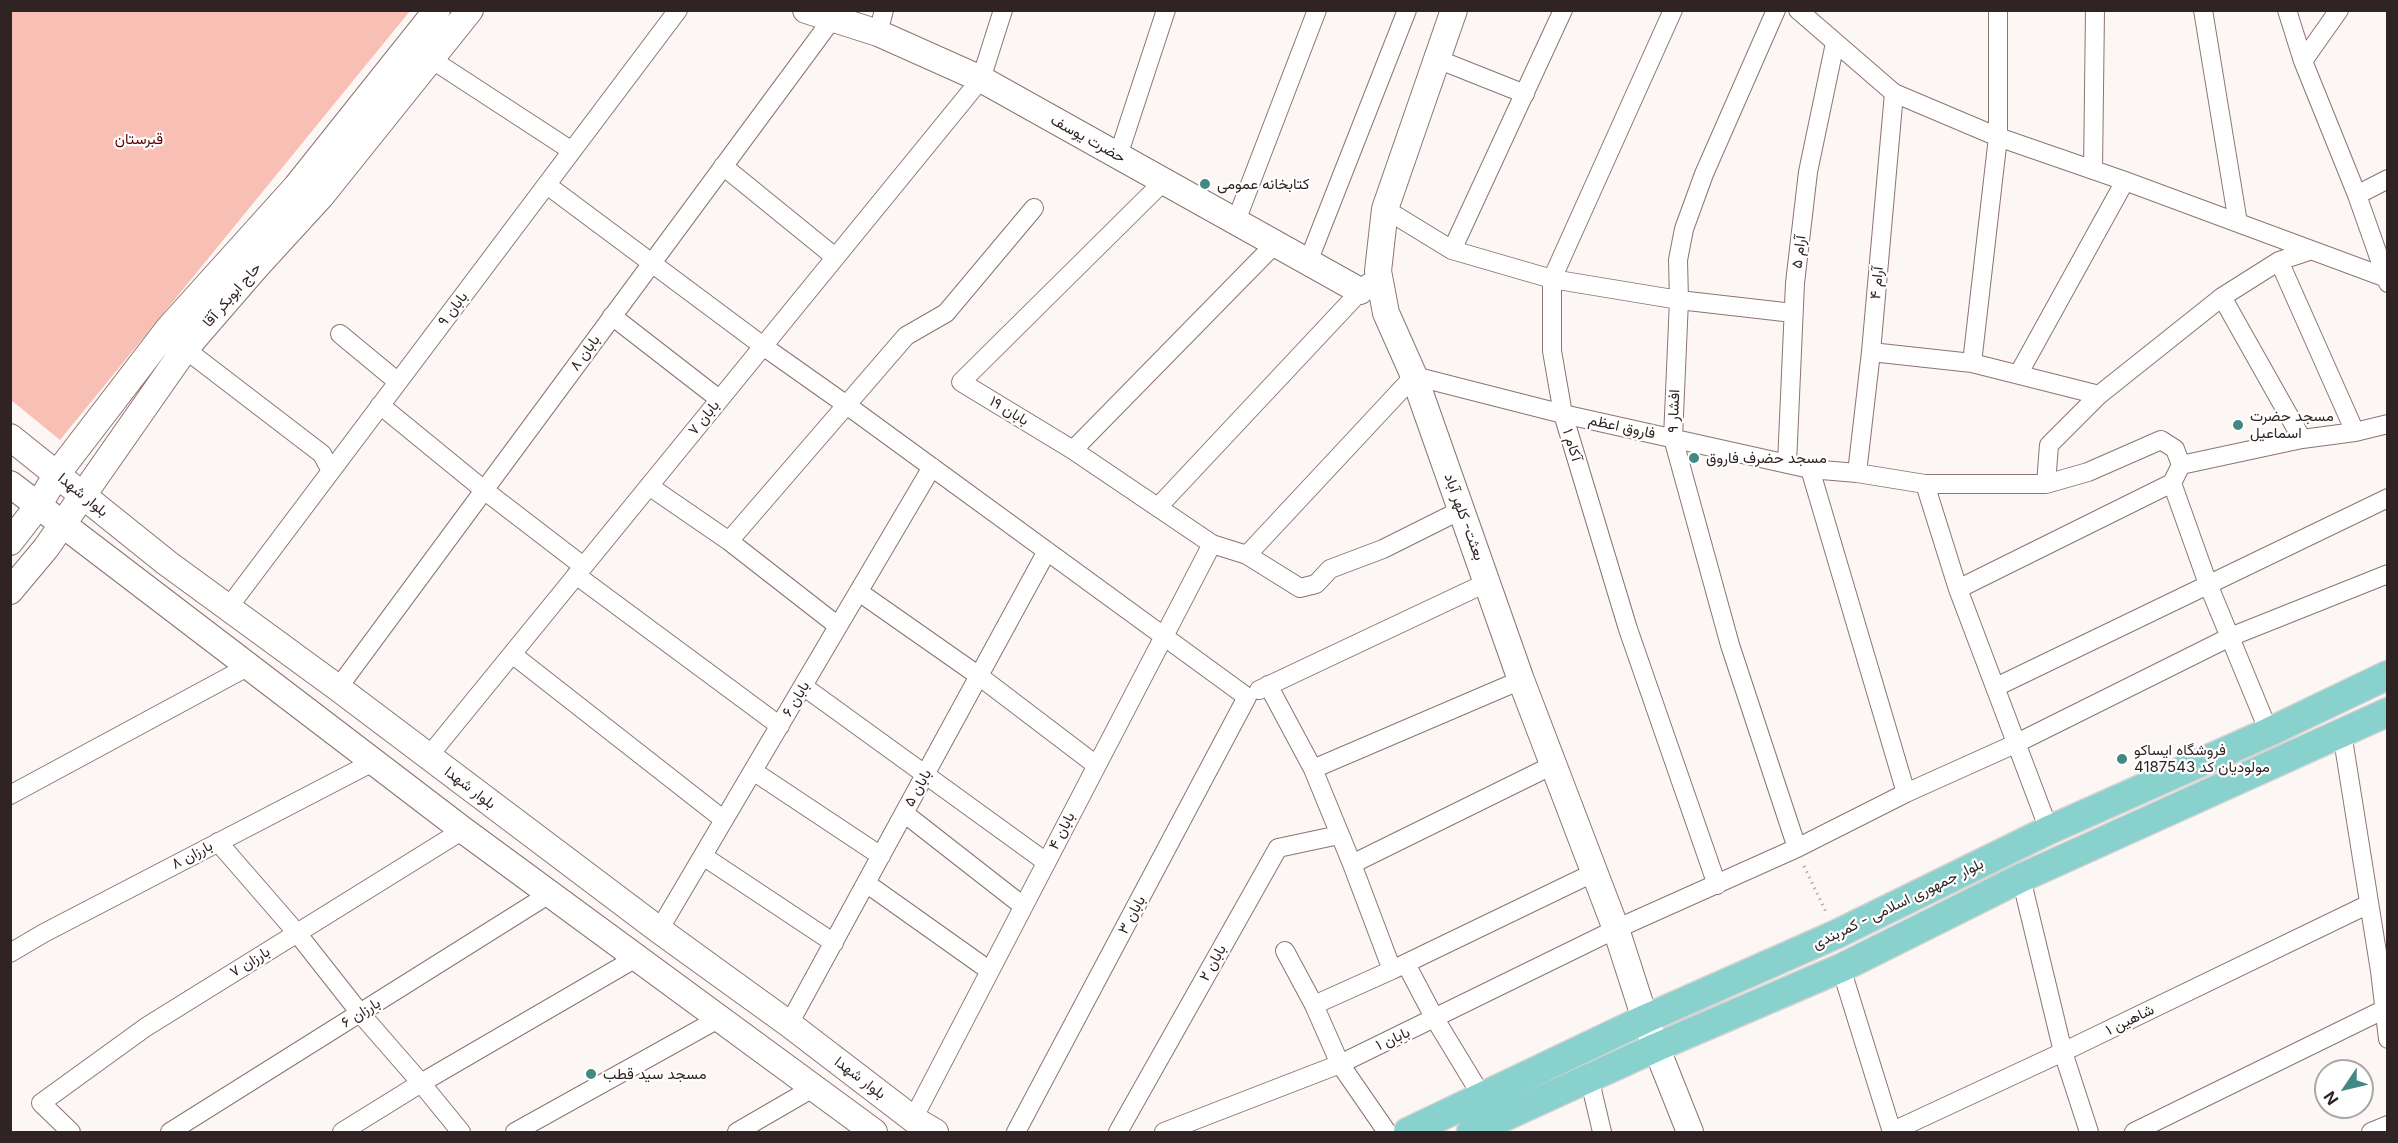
<!DOCTYPE html>
<meta charset="utf-8">
<style>
body{margin:0}
#map{position:relative;width:2398px;height:1143px;overflow:hidden;background:#fcf6f5;font-family:Inter,sans-serif}
canvas{display:block}
.frame{position:absolute;inset:0;border:12px solid #2f2423;pointer-events:none}
.north{position:absolute;left:2314px;top:1059px;width:60px;height:60px;box-sizing:border-box;background:#fff;border:2px solid #aca7a7;border-radius:50%;rotate:235deg;font-size:16px;font-weight:700;line-height:24px;text-align:center;color:#2f2423}
.north::after{content:'';display:block;margin:auto;width:21px;height:27px;background:#428985;clip-path:polygon(50% 0,100% 100%,50% 72%,0 100%)}
</style>
<div id="map">
<canvas width="2398" height="1143"></canvas>
<div class="frame"></div>
<div class="north">N</div>
</div>
<script>
const context = document.querySelector('canvas').getContext('2d');
context.lineJoin = 'round';
function fill(path, color) { context.fillStyle = color; context.fill(path, 'evenodd'); }
const poly = rows => new Path2D(rows.map(r => 'M' + r).join(''));
function stroke(path, color, width, dash) { context.strokeStyle = color; context.lineWidth = width; context.lineCap = dash ? 'butt' : 'round'; context.setLineDash(dash || []); context.stroke(path); }
function write(font, color, halo, rows, align = 'center') {
  context.font = font + ' Inter,Vazirmatn,sans-serif'; context.lineWidth = 4.5; context.setLineDash([]); context.textBaseline = 'middle'; context.strokeStyle = halo; context.fillStyle = color; for (const [text, x, y, turn = 0] of rows) {
    context.save(); context.translate(x, y); context.rotate((+turn || 0) * Math.PI / 180); context.textAlign = isNaN(turn) ? turn : align; if (halo) context.strokeText(text, 0, 0); context.fillText(text, 0, 0); context.restore();
  }
}
const green = poly([
 [10,11,410,11,60,440,11,400]
]);
const path = poly([
 [1804,866,1827,914]
]);
const street = poly([
 [1673,10,1552,279,1552,351,1563,414,1628,629,1717,885],
 [1776,10,1704,174,1684,229,1678,260,1679,300,1673,438,1730,645,1797,848],
 [1798,10,1894,93,1998,137,2125,181,2384,277],
 [2203,10,2238,223],
 [2287,10,2303,61,2357,195,2388,283],
 [878,33,884,10],
 [431,59,572,151],
 [1437,59,1525,94],
 [2303,61,2339,10],
 [1118,156,1166,10],
 [723,166,835,257],
 [2093,170,2095,10],
 [1164,181,961,382,1073,450,1212,544,1247,555,1300,588,1316,584,1330,569,1383,549,1461,510],
 [547,185,763,346,848,406,1247,697],
 [2357,195,2388,179],
 [1385,209,1452,250,1552,279,1679,300,1793,313],
 [1236,221,1317,10],
 [1452,250,1563,10],
 [2279,261,2355,432],
 [1308,262,1407,10],
 [2222,297,2302,439],
 [612,316,719,399],
 [340,334,398,382],
 [185,349,322,454,331,471],
 [1871,352,1972,363,2099,395],
 [1972,363,1998,137,1998,10],
 [2019,373,2125,181],
 [380,405,484,490,583,566],
 [1073,450,1275,244],
 [1787,464,1795,283,1808,172,1835,43],
 [2181,465,2302,439,2355,432,2388,424],
 [1810,469,1906,793],
 [1857,473,1871,352,1894,93],
 [2172,483,2208,584,2269,732],
 [1925,484,1958,589,2049,830],
 [2046,484,2049,445,2099,395,2222,297,2279,261,2309,251],
 [649,486,729,541,838,626],
 [1158,507,1368,283],
 [729,541,906,336,946,313,1034,208],
 [1247,555,1414,376,1563,414,1810,469,1857,473,1925,484,2046,484,2088,472,2161,440,2175,449,2181,465,2172,483,1958,589],
 [576,575,780,726],
 [859,592,979,676,1096,765],
 [228,608,678,10],
 [512,654,724,820],
 [1268,685,1313,769,1352,864,1392,970],
 [803,686,1046,862],
 [1996,687,2388,498],
 [338,688,833,18],
 [1259,690,1488,582],
 [2342,733,2380,971,2388,1039],
 [428,757,981,79,1003,10],
 [1313,769,1521,680],
 [753,771,881,856],
 [10,795,249,666],
 [904,813,1023,906],
 [218,842,297,933,360,1013,421,1083,461,1132],
 [703,856,834,943],
 [1352,864,1553,765],
 [2021,878,2063,1052,2089,1132],
 [866,883,990,971],
 [659,930,932,467],
 [1285,951,1314,1005,1340,1064,1387,1132],
 [10,953,44,933,375,761],
 [1406,964,1435,1019,1483,1098],
 [1841,968,1892,1132],
 [1314,1005,1392,970,1593,873],
 [789,1024,1047,551],
 [1589,1077,1602,1132],
 [913,1119,1212,544],
 [71,1132,41,1103,146,1027,463,830],
 [170,1132,551,893],
 [342,1132,421,1083,636,958],
 [515,1132,720,1018],
 [737,1132,813,1088],
 [1016,1132,1247,697],
 [1118,1132,1278,848,1339,835],
 [1164,1132,1340,1064,1616,929,1797,848,1906,793,2015,744,2230,637,2388,574],
 [1891,1132,2063,1052,2369,904],
 [2134,1132,2385,1009],
 [2371,1132,2388,1125]
]);
const secondary = poly([
 [806,10,878,33,981,79,1360,291],
 [1454,10,1385,209,1378,271,1386,313,1414,376,1521,680,1616,929,1645,1019,1690,1132],
 [10,437,167,563,338,688,659,930,789,1024,913,1119,935,1132],
 [10,484,463,830,874,1132],
 [10,542,38,506,57,474,169,328,296,187,437,10],
 [10,591,46,548,185,349,256,267,321,196,470,10]
]);
const primary = poly([
 [1408,1132,1645,1019,1837,934,2049,830,2269,732,2388,675],
 [1471,1132,1657,1047,1841,968,2021,878,2388,712]
]);
const markers = [
 [1205,184,6,"#428985"],
 [2238,425,6,"#428985"],
 [1694,458,6,"#428985"],
 [2122,759,6,"#428985"],
 [591,1074,6,"#428985"]
];
const parkNames = [
 ["قبرستان",139,139]
];
const streetNames = [
 ["حضرت یوسف",1088,139,29],
 ["آرام ۵",1799,252,-83],
 ["آرام ۴",1877,283,-85],
 ["حاج ابوبکر آقا",232,295,-49],
 ["بابان ۹",453,309,-53],
 ["بابان ۸",585,353,-54],
 ["بابان ۱۹",1009,411,31],
 ["افشار ۹",1674,411,-88],
 ["بابان ۷",704,418,-51],
 ["فاروق اعظم",1622,427,12],
 ["آکام ۱",1572,445,73],
 ["بلوار شهدا",83,495,39],
 ["بعثت- کلهر آباد",1464,517,70],
 ["بابان ۶",796,699,-59],
 ["بلوار شهدا",470,788,37],
 ["بابان ۵",918,788,-61],
 ["بابان ۴",1062,831,-63],
 ["بارزان ۸",192,855,-28],
 ["بلوار جمهوری اسلامی - کمربندی",1898,904,-26],
 ["بابان ۳",1132,915,-62],
 ["بارزان ۷",250,962,-32],
 ["بابان ۲",1213,963,-61],
 ["بارزان ۶",361,1013,-32],
 ["شاهین ۱",2130,1020,-26],
 ["بابان ۱",1393,1039,-25],
 ["بلوار شهدا",860,1078,37]
];
const poiNames = [
 ["کتابخانه عمومی",1217,184],
 ["مسجد حضرت",2250,416],
 ["اسماعیل",2250,433],
 ["مسجد حضرف فاروق",1706,458],
 ["فروشگاە ایساکو",2134,750],
 ["مولودیان کد 4187543",2134,767],
 ["مسجد سید قطب",603,1074]
];
fill(green, '#f8bfb5');
stroke(street, '#8d7470', 20);
stroke(secondary, '#8d7470', 28);
stroke(primary, '#d5d3d3', 31);
stroke(path, '#b5adac', 3, [1.5, 4.5]);
stroke(street, '#fff', 18);
stroke(secondary, '#fff', 26);
stroke(primary, '#89d1cd', 28);
for (const [x, y, r, color] of markers) { const dot = new Path2D(); dot.arc(x, y, r, 0, 2 * Math.PI); context.fillStyle = color; context.fill(dot); stroke(dot, '#fff', 2); }
write('15px', '#5d0000', '#fff', parkNames);
write('15px', '#2f2423', '#fff', streetNames);
write('15px', '#2f2423', '#fff', poiNames, 'left');
</script>
